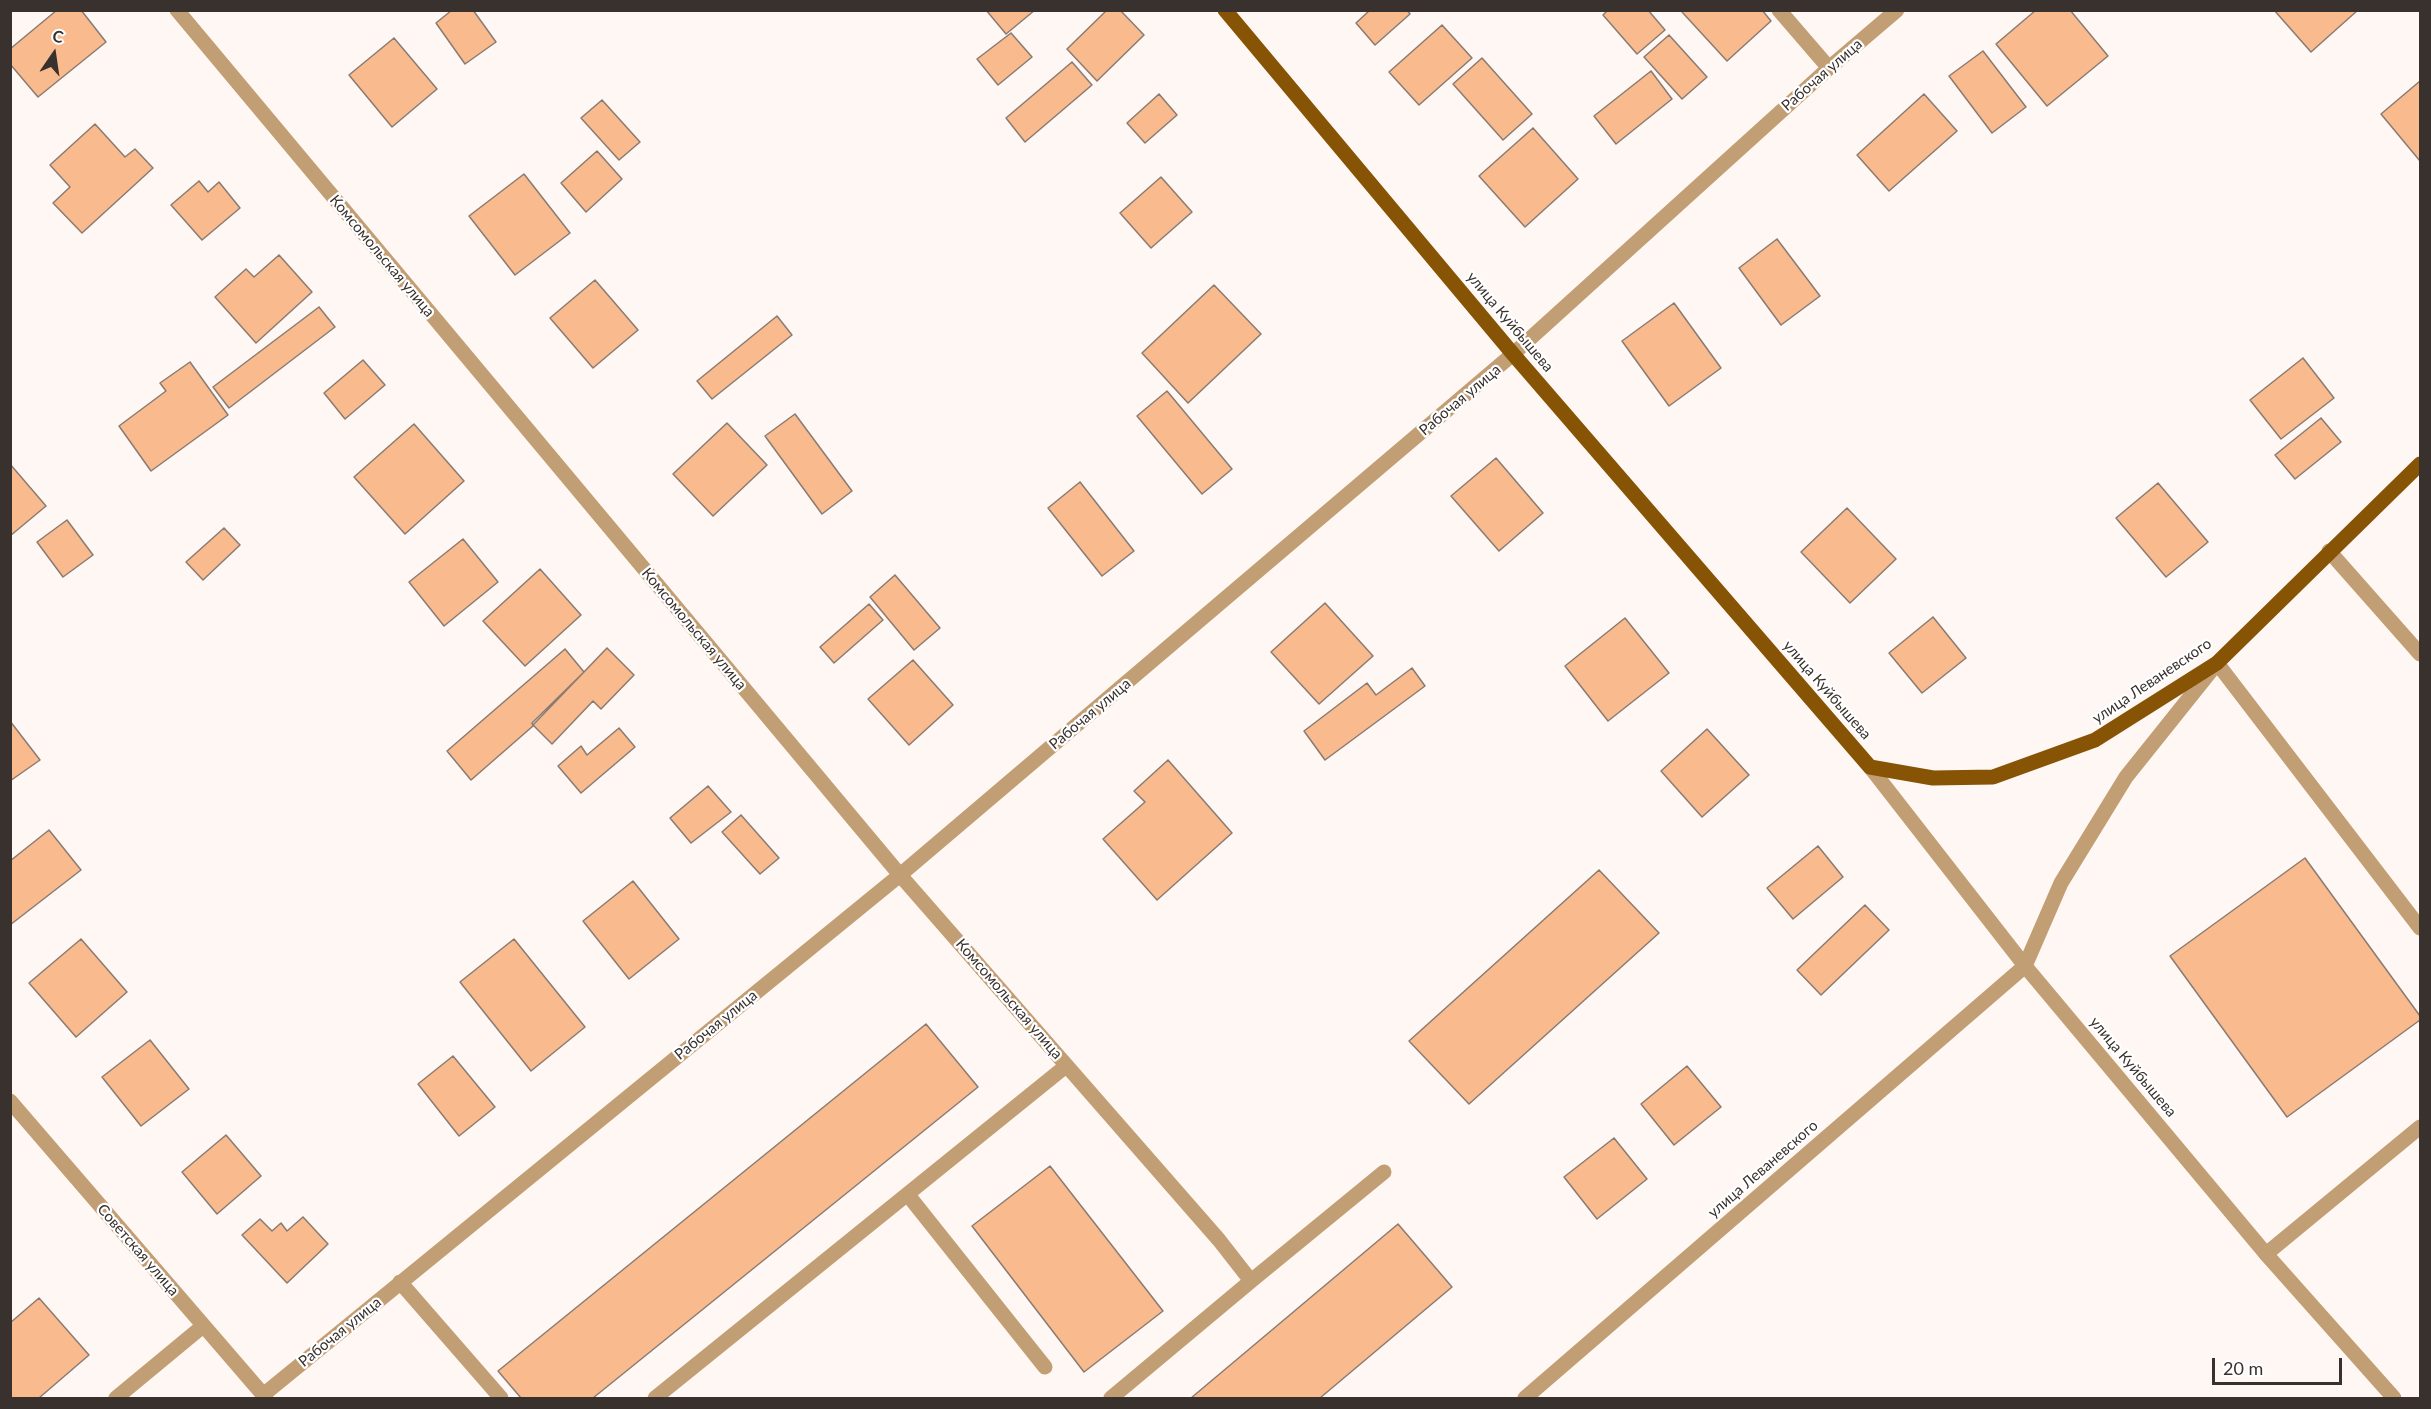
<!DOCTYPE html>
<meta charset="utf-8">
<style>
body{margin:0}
#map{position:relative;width:2431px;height:1409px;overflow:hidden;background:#fff7f3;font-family:Lato,sans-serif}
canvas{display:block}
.frame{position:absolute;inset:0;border:12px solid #38312d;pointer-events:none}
.north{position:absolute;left:24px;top:24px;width:60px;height:60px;-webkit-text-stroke:4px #fff;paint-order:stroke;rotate:13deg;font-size:16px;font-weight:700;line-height:24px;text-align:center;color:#38312d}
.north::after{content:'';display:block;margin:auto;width:21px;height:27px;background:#38312d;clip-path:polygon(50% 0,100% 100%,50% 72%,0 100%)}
.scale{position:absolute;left:2212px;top:1358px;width:130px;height:27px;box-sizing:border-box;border:3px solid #38312d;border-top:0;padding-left:8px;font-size:18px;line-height:21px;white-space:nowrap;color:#38312d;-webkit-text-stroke:4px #fff;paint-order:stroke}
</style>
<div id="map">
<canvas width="2431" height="1409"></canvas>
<div class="frame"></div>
<div class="north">С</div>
<div class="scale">20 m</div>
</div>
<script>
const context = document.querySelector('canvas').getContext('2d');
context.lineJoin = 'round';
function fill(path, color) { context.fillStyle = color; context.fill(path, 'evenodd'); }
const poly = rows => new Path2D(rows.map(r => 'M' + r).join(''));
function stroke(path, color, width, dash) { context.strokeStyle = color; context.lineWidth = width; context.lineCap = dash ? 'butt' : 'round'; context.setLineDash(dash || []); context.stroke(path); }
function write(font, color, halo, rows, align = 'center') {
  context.font = font + ' Lato,sans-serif'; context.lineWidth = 4.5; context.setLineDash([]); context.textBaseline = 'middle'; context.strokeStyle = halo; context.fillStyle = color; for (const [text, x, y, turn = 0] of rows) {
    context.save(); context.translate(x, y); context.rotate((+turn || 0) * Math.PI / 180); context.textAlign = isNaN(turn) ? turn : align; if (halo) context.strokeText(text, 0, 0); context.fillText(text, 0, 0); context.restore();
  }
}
const building = poly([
 [57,10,81,10,106,42,38,97,10,64,10,49,57,10],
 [452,10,473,10,496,42,465,64,436,23,452,10],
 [986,10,1035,10,1006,34,986,10],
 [1107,10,1120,10,1144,35,1097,81,1067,49,1107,10],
 [1370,10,1407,10,1410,14,1375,45,1356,23,1370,10],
 [1608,10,1648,10,1665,30,1637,54,1603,15,1608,10],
 [1684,10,1762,10,1771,21,1727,61,1682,12,1684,10],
 [2036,10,2070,10,2108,56,2047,106,1996,44,2036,10],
 [2274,10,2358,10,2311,52,2274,10],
 [1442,25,1472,58,1419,105,1389,72,1442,25],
 [1011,33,1032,57,998,85,977,59,1011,33],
 [1669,35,1707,77,1682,99,1644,57,1669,35],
 [394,38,437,89,392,127,349,75,394,38],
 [1983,51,2026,107,1992,133,1949,76,1983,51],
 [1482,58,1532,114,1503,140,1453,84,1482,58],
 [1072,62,1092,85,1025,142,1006,118,1072,62],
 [1651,71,1672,99,1616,144,1594,116,1651,71],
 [2420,81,2420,161,2381,114,2420,81],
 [1159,94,1177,115,1145,143,1127,123,1159,94],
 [1924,94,1957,131,1889,191,1857,155,1924,94],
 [602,100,640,142,619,160,581,118,602,100],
 [95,124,125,157,135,149,153,168,82,233,53,203,70,187,50,165,95,124],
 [1533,128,1578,179,1525,227,1479,176,1533,128],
 [597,151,622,179,586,212,561,183,597,151],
 [524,174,570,233,515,275,469,216,524,174],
 [1161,177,1192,212,1151,248,1120,213,1161,177],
 [199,181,208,192,219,182,240,208,202,240,171,205,199,181],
 [1777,239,1820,296,1781,325,1739,268,1777,239],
 [279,255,312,292,256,343,215,297,246,269,254,277,279,255],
 [595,280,638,330,593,368,550,318,595,280],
 [1214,285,1261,334,1188,403,1142,353,1214,285],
 [1674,303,1721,368,1669,406,1622,341,1674,303],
 [319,307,335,327,229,408,213,387,319,307],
 [777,316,792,335,712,399,697,381,777,316],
 [2303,358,2334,398,2281,439,2250,400,2303,358],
 [363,360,385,385,345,419,324,393,363,360],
 [190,362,228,415,151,471,119,426,166,391,160,383,190,362],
 [1167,391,1232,469,1202,494,1137,416,1167,391],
 [795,414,852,491,822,514,765,436,795,414],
 [2321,418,2341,442,2295,479,2275,455,2321,418],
 [727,423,767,465,713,516,673,474,727,423],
 [414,424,464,481,405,534,354,477,414,424],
 [1496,458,1543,513,1499,551,1451,496,1496,458],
 [10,464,46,506,10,536,10,464],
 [1080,482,1134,551,1102,576,1048,508,1080,482],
 [2158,483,2208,542,2166,577,2116,518,2158,483],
 [1847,508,1896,559,1850,603,1801,552,1847,508],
 [67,520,93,555,63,577,37,542,67,520],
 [224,528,240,545,203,580,186,562,224,528],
 [463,539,498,582,444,626,409,582,463,539],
 [540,569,581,615,525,666,483,621,540,569],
 [895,575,940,628,914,650,870,597,895,575],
 [1325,603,1373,656,1319,704,1271,652,1325,603],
 [869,604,883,620,834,663,820,647,869,604],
 [1933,617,1966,658,1922,693,1889,653,1933,617],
 [1625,618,1669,673,1608,721,1565,666,1625,618],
 [607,648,634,675,601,709,593,701,552,744,533,725,607,648],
 [565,649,584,672,532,723,533,726,471,780,447,751,565,649],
 [913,660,953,705,909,745,868,699,913,660],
 [1412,668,1425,686,1325,760,1304,731,1367,683,1376,695,1412,668],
 [10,721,40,760,10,781,10,721],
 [619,728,635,747,581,793,558,766,581,746,587,755,619,728],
 [1707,729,1749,775,1702,817,1661,771,1707,729],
 [1168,760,1232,833,1157,900,1103,839,1145,802,1134,791,1168,760],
 [708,786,731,812,691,843,670,818,708,786],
 [741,815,779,858,760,874,722,832,741,815],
 [49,830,81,870,10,925,10,861,49,830],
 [1818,846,1843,877,1793,919,1767,888,1818,846],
 [2305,858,2420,1016,2420,1020,2287,1117,2170,956,2305,858],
 [1599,870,1659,933,1469,1104,1409,1041,1599,870],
 [633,881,679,939,629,979,583,921,633,881],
 [1865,905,1889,930,1821,995,1797,970,1865,905],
 [81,939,127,992,76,1037,29,983,81,939],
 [514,939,585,1027,531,1071,460,982,514,939],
 [926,1024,978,1087,593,1398,521,1398,498,1371,926,1024],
 [150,1040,189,1089,141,1126,102,1077,150,1040],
 [453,1056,495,1107,459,1136,418,1084,453,1056],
 [1687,1066,1721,1107,1674,1145,1641,1104,1687,1066],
 [226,1135,261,1176,217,1214,182,1172,226,1135],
 [1614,1138,1647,1179,1597,1219,1564,1177,1614,1138],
 [1050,1166,1163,1311,1084,1372,972,1226,1050,1166],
 [303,1217,328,1244,287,1283,242,1235,260,1219,272,1231,281,1223,287,1231,303,1217],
 [1398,1224,1452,1287,1320,1398,1191,1398,1398,1224],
 [39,1298,89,1355,39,1398,10,1398,10,1323,39,1298]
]);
const lane = poly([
 [2217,663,2420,928],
 [2266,1254,2420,1127],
 [116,1398,203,1326]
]);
const street = poly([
 [177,10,900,875,1219,1240,1251,1281,1111,1398],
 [1779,10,1829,68],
 [2329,551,2420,654],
 [1870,767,2025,966,2266,1254,2394,1398],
 [10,1101,266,1398],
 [908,1195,1045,1367],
 [1251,1281,1384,1172],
 [400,1282,501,1398],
 [263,1395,900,875,1513,354,1829,68,1897,10],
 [655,1398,1066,1066],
 [1525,1398,2025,966,2061,883,2126,777,2214,667]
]);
const primary = poly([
 [1225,10,1513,354,1870,767,1933,778,1993,777,2095,740,2217,663,2420,464]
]);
const streetNames = [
 ["Рабочая улица",1822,75,-41],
 ["Комсомольская улица",382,256,50],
 ["улица Куйбышева",1510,322,50],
 ["Рабочая улица",1460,400,-40],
 ["Комсомольская улица",694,629,50],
 ["улица Леваневского",2152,681,-34],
 ["улица Куйбышева",1827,690,49],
 ["Рабочая улица",1090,714,-40],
 ["Комсомольская улица",1009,999,49],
 ["Рабочая улица",716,1025,-39],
 ["улица Куйбышева",2133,1067,50],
 ["улица Леваневского",1763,1169,-41],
 ["Советская улица",138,1250,49],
 ["Рабочая улица",340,1332,-39]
];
fill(building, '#f9ba8e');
stroke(building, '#8a7b72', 1.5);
stroke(lane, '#c29e75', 15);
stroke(street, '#c29e75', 15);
stroke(primary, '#865404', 15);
write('15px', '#38312d', '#fff', streetNames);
</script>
